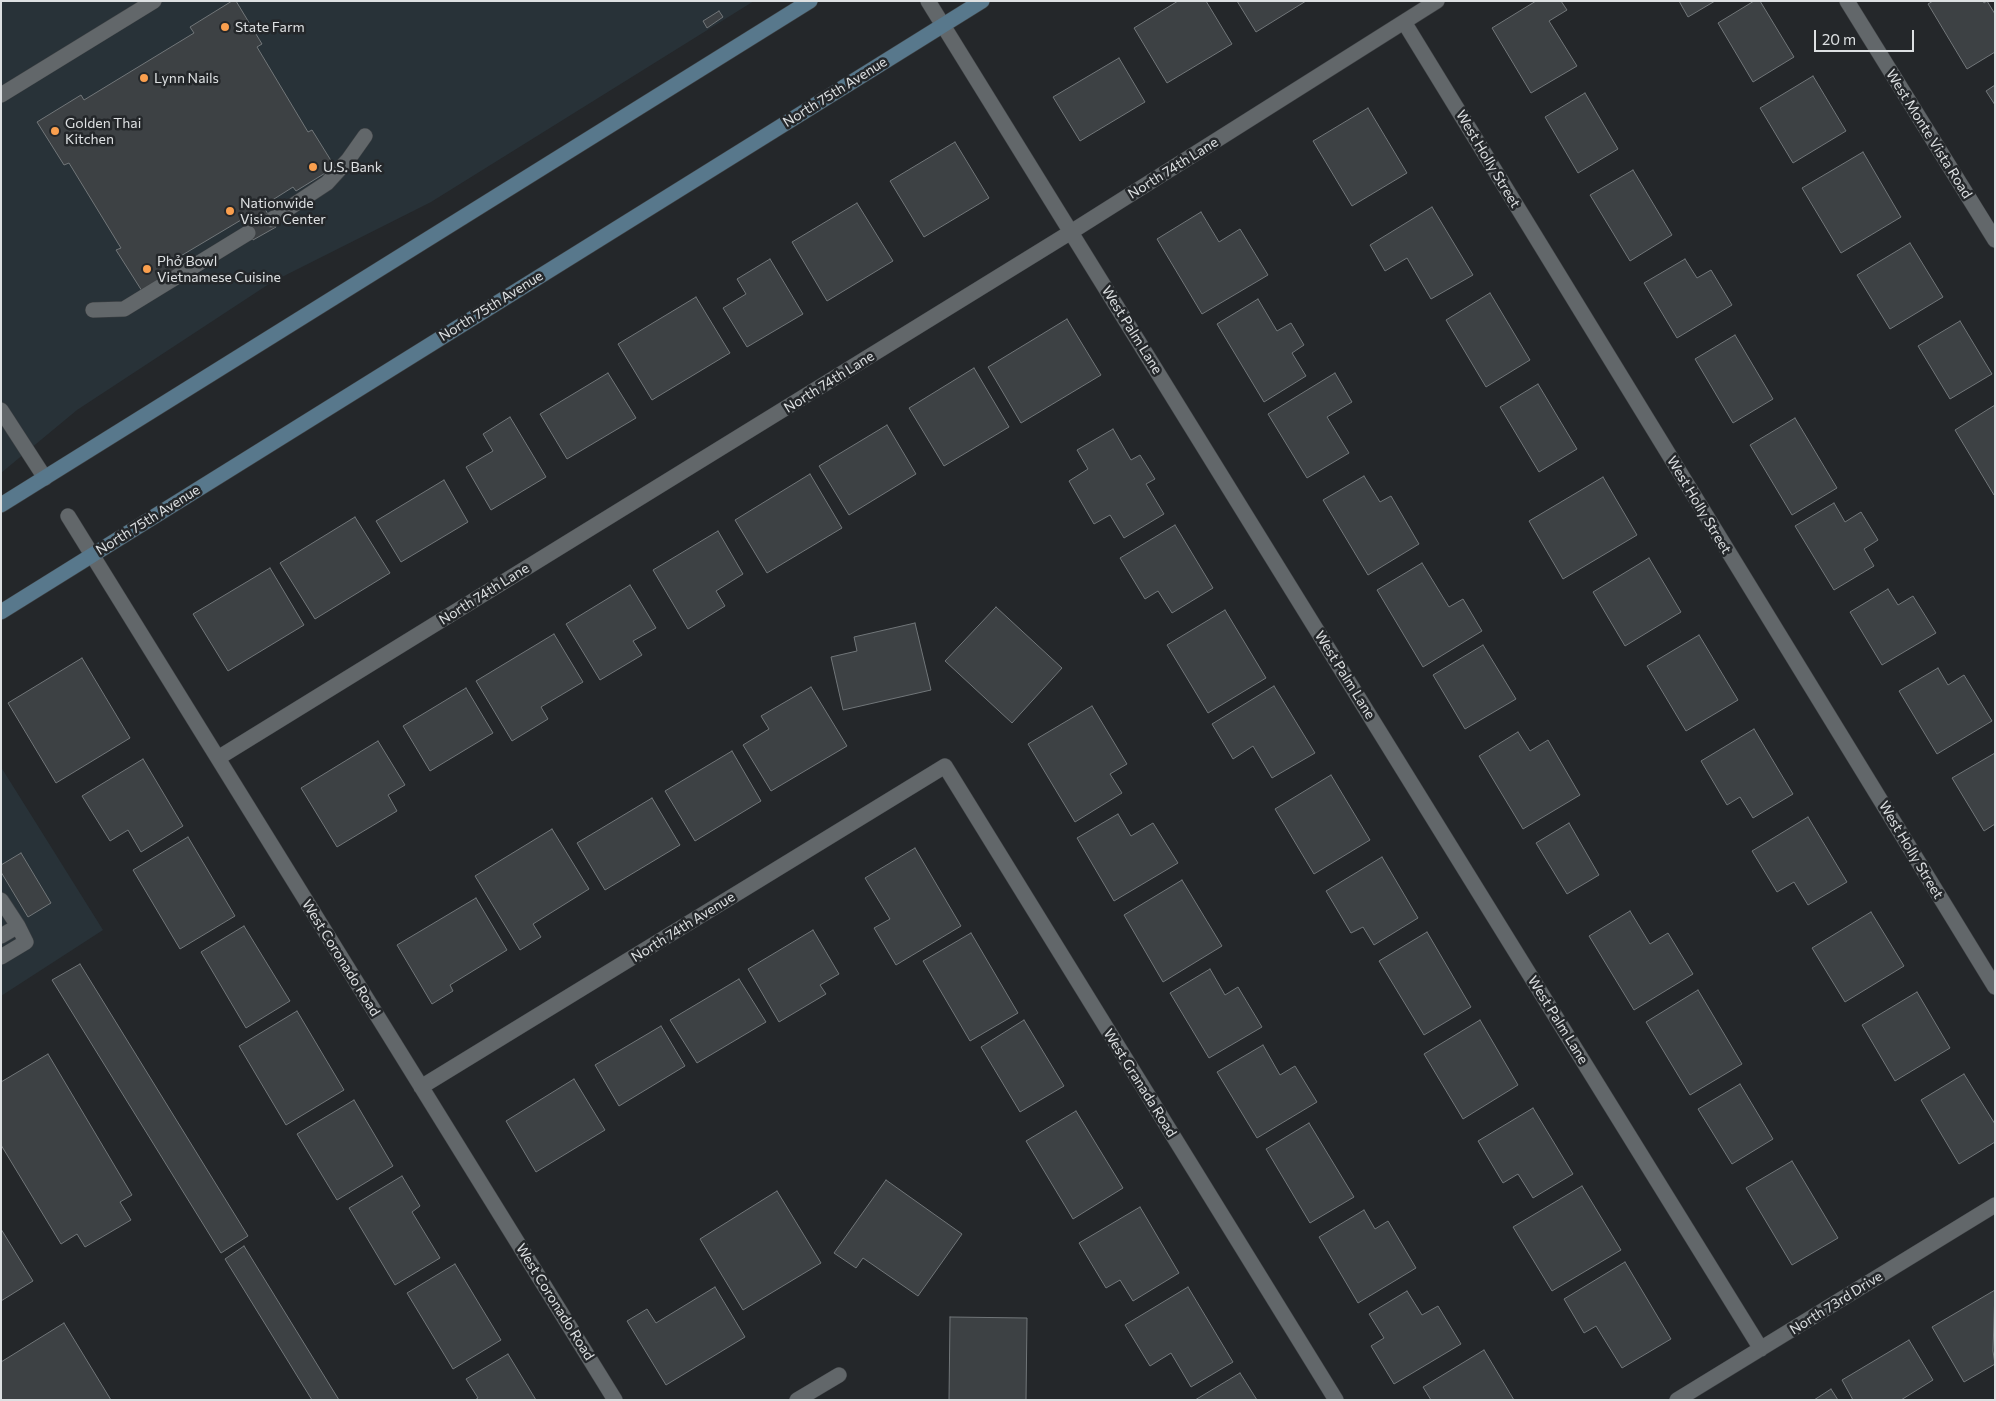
<!DOCTYPE html>
<meta charset="utf-8">
<style>
body{margin:0}
#map{position:relative;width:1996px;height:1401px;overflow:hidden;background:#24272a;font-family:Commissioner,sans-serif}
canvas{display:block}
.frame{position:absolute;inset:0;border:2px solid #dde0e2;pointer-events:none}
.scale{position:absolute;left:1814px;top:30px;width:100px;height:22px;box-sizing:border-box;border:2px solid #dde0e2;border-top:0;padding-left:6px;font-size:15px;line-height:18px;white-space:nowrap;color:#dde0e2;-webkit-text-stroke:4px #24272a;paint-order:stroke}
</style>
<div id="map">
<canvas width="1996" height="1401"></canvas>
<div class="frame"></div>
<div class="scale">20 m</div>
</div>
<script>
const context = document.querySelector('canvas').getContext('2d');
context.lineJoin = 'round';
function fill(path, color) { context.fillStyle = color; context.fill(path, 'evenodd'); }
const poly = rows => new Path2D(rows.map(r => 'M' + r).join(''));
function stroke(path, color, width, dash) { context.strokeStyle = color; context.lineWidth = width; context.lineCap = dash ? 'butt' : 'round'; context.setLineDash(dash || []); context.stroke(path); }
function write(font, color, halo, rows, align = 'center') {
  context.font = font + ' Commissioner,sans-serif'; context.lineWidth = 5; context.setLineDash([]); context.textBaseline = 'middle'; context.strokeStyle = halo; context.fillStyle = color; for (const [text, x, y, turn = 0] of rows) {
    context.save(); context.translate(x, y); context.rotate((+turn || 0) * Math.PI / 180); context.textAlign = isNaN(turn) ? turn : align; if (halo) context.strokeText(text, 0, 0); context.fillText(text, 0, 0); context.restore();
  }
}
const built = poly([
 [1,1,754,1,431,202,272,282,77,410,1,473],
 [1,767,103,930,1,996]
]);
const building = poly([
 [232,1,236,1,262,44,257,47,308,132,312,130,335,167,296,191,293,187,263,206,276,227,253,240,241,220,179,257,183,265,142,291,116,250,121,248,69,163,64,165,37,122,81,95,84,100,194,33,190,27,232,1],
 [1178,1,1206,1,1232,44,1167,83,1134,28,1178,1],
 [1237,1,1306,1,1256,32,1237,1],
 [1536,1,1561,1,1567,10,1549,21,1577,66,1531,93,1492,28,1536,1],
 [1679,1,1715,1,1688,17,1679,1],
 [1754,1,1760,1,1794,57,1753,82,1718,23,1754,1],
 [1933,1,1983,1,1984,3,1987,1,1995,14,1995,52,1967,69,1928,4,1933,1],
 [719,11,723,17,707,28,703,21,719,11],
 [1119,58,1145,102,1080,141,1053,97,1119,58],
 [1813,76,1846,131,1793,163,1760,108,1813,76],
 [1995,85,1995,105,1986,91,1995,85],
 [1585,93,1618,149,1578,173,1545,117,1585,93],
 [1368,108,1407,173,1352,206,1313,141,1368,108],
 [955,142,989,198,924,237,890,181,955,142],
 [1863,152,1901,217,1841,253,1802,188,1863,152],
 [1633,170,1672,235,1630,261,1590,195,1633,170],
 [857,203,893,261,827,301,792,242,857,203],
 [1432,207,1473,275,1431,299,1407,258,1385,271,1370,245,1432,207],
 [1201,212,1219,242,1240,229,1268,275,1202,314,1157,239,1201,212],
 [1910,243,1943,297,1890,329,1857,275,1910,243],
 [770,259,803,314,747,347,723,308,746,294,737,279,770,259],
 [1685,259,1697,278,1711,270,1732,305,1677,338,1644,283,1685,259],
 [1490,293,1530,360,1486,387,1446,320,1490,293],
 [696,297,730,353,652,400,618,344,696,297],
 [1258,299,1277,331,1291,323,1304,345,1292,353,1306,376,1264,402,1217,324,1258,299],
 [1067,319,1101,375,1021,423,988,367,1067,319],
 [1960,321,1992,374,1950,399,1918,346,1960,321],
 [1735,335,1773,399,1733,423,1695,359,1735,335],
 [974,368,1009,427,944,466,909,408,974,368],
 [608,373,636,418,567,459,540,414,608,373],
 [1335,373,1352,402,1327,417,1349,453,1307,478,1268,414,1335,373],
 [1538,384,1577,449,1539,472,1500,407,1538,384],
 [1995,405,1995,495,1994,495,1955,430,1995,405],
 [510,417,546,477,491,510,466,467,493,451,483,434,510,417],
 [1795,418,1837,488,1792,515,1750,445,1795,418],
 [887,425,916,474,849,515,819,466,887,425],
 [1113,429,1131,460,1140,455,1155,479,1146,484,1164,514,1124,538,1110,515,1094,524,1069,481,1088,469,1077,450,1113,429],
 [810,474,842,528,767,573,735,520,810,474],
 [1364,476,1380,502,1391,496,1419,544,1368,575,1323,500,1364,476],
 [1603,477,1637,535,1563,579,1529,521,1603,477],
 [444,480,468,522,401,562,376,521,444,480],
 [1834,503,1845,522,1861,512,1878,540,1864,549,1874,566,1834,590,1795,526,1834,503],
 [355,517,390,573,315,619,280,563,355,517],
 [1175,525,1213,588,1172,613,1158,591,1145,599,1120,558,1175,525],
 [718,531,743,574,716,591,725,606,688,629,653,570,718,531],
 [1649,558,1681,612,1625,646,1593,592,1649,558],
 [1422,563,1449,607,1463,599,1482,631,1423,667,1377,590,1422,563],
 [270,568,304,625,228,671,193,614,270,568],
 [630,585,656,628,633,641,642,655,600,680,566,624,630,585],
 [1888,589,1898,605,1913,596,1936,633,1882,665,1850,612,1888,589],
 [996,607,1062,668,1012,723,945,661,996,607],
 [1225,610,1266,678,1208,713,1167,645,1225,610],
 [915,623,931,690,843,710,831,657,857,651,854,637,915,623],
 [554,634,583,682,541,707,548,719,512,741,476,681,554,634],
 [1699,635,1738,700,1686,731,1647,666,1699,635],
 [1483,645,1516,699,1465,729,1433,675,1483,645],
 [82,658,130,738,56,783,8,703,82,658],
 [1938,668,1948,685,1964,675,1992,721,1937,754,1899,691,1938,668],
 [1274,686,1315,753,1272,778,1253,746,1233,759,1212,724,1274,686],
 [811,687,847,746,771,791,743,745,769,729,761,716,811,687],
 [466,688,493,733,430,771,403,726,466,688],
 [1092,706,1127,764,1110,774,1122,793,1075,822,1028,744,1092,706],
 [1754,729,1793,794,1753,818,1740,797,1727,805,1701,761,1754,729],
 [1518,732,1530,751,1548,740,1580,795,1523,829,1479,756,1518,732],
 [378,741,405,785,388,795,397,811,337,847,301,788,378,741],
 [732,751,761,801,695,841,665,791,732,751],
 [1995,753,1995,824,1984,831,1952,778,1995,753],
 [143,759,183,826,141,852,128,830,110,841,82,796,143,759],
 [1331,775,1370,840,1314,874,1275,809,1331,775],
 [652,798,680,845,605,890,577,843,652,798],
 [1118,814,1131,836,1153,823,1178,863,1114,901,1077,838,1118,814],
 [1808,817,1847,882,1808,905,1794,882,1777,892,1752,851,1808,817],
 [1569,823,1599,875,1567,894,1536,843,1569,823],
 [552,829,589,889,533,924,541,937,520,950,475,876,552,829],
 [188,837,235,916,180,949,133,870,188,837],
 [915,848,961,926,896,965,874,928,890,919,865,878,915,848],
 [21,853,51,903,28,917,1,872,1,865,21,853],
 [1382,857,1418,918,1374,945,1363,927,1351,933,1326,891,1382,857],
 [1182,880,1222,946,1163,982,1124,915,1182,880],
 [476,898,507,950,450,985,453,991,432,1004,397,945,476,898],
 [1630,911,1650,944,1668,933,1693,974,1634,1010,1589,936,1630,911],
 [1871,912,1904,966,1845,1002,1812,948,1871,912],
 [244,926,290,1001,246,1028,201,952,244,926],
 [813,930,839,974,820,985,826,994,779,1022,748,969,813,930],
 [1427,932,1471,1007,1424,1035,1379,961,1427,932],
 [971,933,1018,1013,970,1041,923,961,971,933],
 [80,964,248,1236,221,1253,52,980,80,964],
 [1210,969,1225,995,1238,987,1262,1027,1209,1058,1170,993,1210,969],
 [739,979,766,1022,697,1063,670,1020,739,979],
 [1698,990,1742,1064,1690,1095,1646,1022,1698,990],
 [1917,992,1950,1048,1895,1081,1862,1025,1917,992],
 [297,1011,344,1090,286,1125,239,1046,297,1011],
 [1024,1020,1064,1086,1020,1112,981,1047,1024,1020],
 [1480,1020,1518,1085,1463,1119,1424,1054,1480,1020],
 [661,1026,685,1066,619,1106,595,1065,661,1026],
 [1263,1045,1280,1075,1295,1066,1317,1102,1257,1138,1217,1072,1263,1045],
 [48,1054,132,1195,120,1202,131,1220,85,1247,77,1234,61,1244,1,1145,1,1082,48,1054],
 [1964,1074,1995,1124,1995,1142,1959,1164,1921,1100,1964,1074],
 [574,1079,605,1130,536,1172,506,1121,574,1079],
 [1740,1084,1773,1139,1732,1164,1698,1109,1740,1084],
 [354,1100,393,1166,337,1200,297,1134,354,1100],
 [1533,1108,1573,1174,1533,1198,1518,1174,1503,1183,1478,1141,1533,1108],
 [1076,1111,1123,1188,1073,1219,1026,1141,1076,1111],
 [1309,1123,1354,1197,1310,1223,1266,1149,1309,1123],
 [1792,1161,1838,1238,1792,1265,1746,1188,1792,1161],
 [402,1176,420,1206,412,1212,440,1258,395,1285,349,1208,402,1176],
 [886,1180,962,1234,918,1296,863,1258,856,1268,834,1253,886,1180],
 [1582,1186,1621,1250,1552,1291,1513,1227,1582,1186],
 [777,1191,821,1263,743,1310,700,1239,777,1191],
 [1140,1207,1179,1273,1133,1301,1120,1280,1106,1288,1079,1243,1140,1207],
 [1364,1210,1375,1229,1388,1221,1416,1268,1358,1303,1319,1237,1364,1210],
 [1,1229,33,1281,1,1301,1,1229],
 [244,1246,339,1400,312,1400,225,1259,244,1246],
 [1625,1262,1671,1339,1622,1368,1596,1326,1584,1333,1564,1299,1625,1262],
 [455,1264,501,1340,453,1369,407,1293,455,1264],
 [715,1287,745,1337,666,1385,627,1321,647,1309,656,1323,715,1287],
 [1188,1287,1233,1362,1191,1387,1171,1353,1150,1366,1125,1325,1188,1287],
 [1995,1290,1993,1351,1995,1364,1964,1382,1932,1327,1995,1290],
 [1407,1291,1422,1315,1438,1306,1461,1344,1394,1384,1371,1346,1384,1338,1369,1314,1407,1291],
 [950,1317,1027,1318,1026,1400,949,1400,950,1317],
 [64,1323,111,1400,1,1400,1,1362,64,1323],
 [1909,1340,1933,1380,1901,1400,1853,1400,1842,1380,1909,1340],
 [1484,1350,1514,1400,1431,1400,1423,1387,1484,1350],
 [508,1354,536,1400,475,1400,478,1398,466,1379,508,1354],
 [1240,1373,1257,1400,1195,1400,1240,1373],
 [1831,1389,1838,1400,1814,1400,1831,1389]
]);
const lane = poly([
 [1,95,154,1],
 [271,220,327,183,348,160,365,136],
 [93,310,124,309,248,233],
 [1,410,45,478],
 [1,900,18,926,1,936],
 [1,957,26,942,18,926]
]);
const street = poly([
 [928,1,1761,1349],
 [1847,1,1995,240],
 [1404,22,1995,987],
 [68,516,615,1400],
 [218,758,1071,232,1437,1],
 [421,1087,945,766,1336,1400],
 [797,1400,839,1375],
 [1677,1400,1995,1205]
]);
const secondary = poly([
 [1,505,810,1],
 [1,612,982,1]
]);
const markers = [
 [225,27,5,"#fa9f4e"],
 [144,78,5,"#fa9f4e"],
 [55,131,5,"#fa9f4e"],
 [313,167,5,"#fa9f4e"],
 [230,211,5,"#fa9f4e"],
 [147,269,5,"#fa9f4e"]
];
const poiNames = [
 ["State Farm",235,27],
 ["Lynn Nails",154,78],
 ["Golden Thai",65,123],
 ["Kitchen",65,139],
 ["U.S. Bank",323,167],
 ["Nationwide",240,203],
 ["Vision Center",240,219],
 ["Phở Bowl",157,261],
 ["Vietnamese Cuisine",157,277]
];
const streetNames = [
 ["North 75th Avenue",835,92,-32],
 ["West Monte Vista Road",1929,134,58],
 ["West Holly Street",1488,159,59],
 ["North 74th Lane",1173,168,-32],
 ["North 75th Avenue",491,306,-32],
 ["West Palm Lane",1132,330,58],
 ["North 74th Lane",829,382,-32],
 ["West Holly Street",1699,505,59],
 ["North 75th Avenue",148,520,-32],
 ["North 74th Lane",484,594,-32],
 ["West Palm Lane",1345,675,58],
 ["West Holly Street",1911,850,59],
 ["North 74th Avenue",683,927,-32],
 ["West Coronado Road",341,958,58],
 ["West Palm Lane",1558,1020,58],
 ["West Granada Road",1140,1083,58],
 ["West Coronado Road",555,1302,58],
 ["North 73rd Drive",1836,1303,-32]
];
fill(built, '#283238');
fill(building, '#3d4144');
stroke(building, '#717679', 1);
stroke(lane, '#3f4245', 16);
stroke(street, '#3f4245', 16);
stroke(secondary, '#3f4245', 16);
stroke(lane, '#62676a', 15);
stroke(street, '#62676a', 15);
stroke(secondary, '#58788c', 15);
for (const [x, y, r, color] of markers) { const dot = new Path2D(); dot.arc(x, y, r, 0, 2 * Math.PI); context.fillStyle = color; context.fill(dot); stroke(dot, '#24272a', 2); }
write('14px', '#dde0e2', '#24272a', poiNames, 'left');
write('14px', '#dde0e2', '#24272a', streetNames);
</script>
